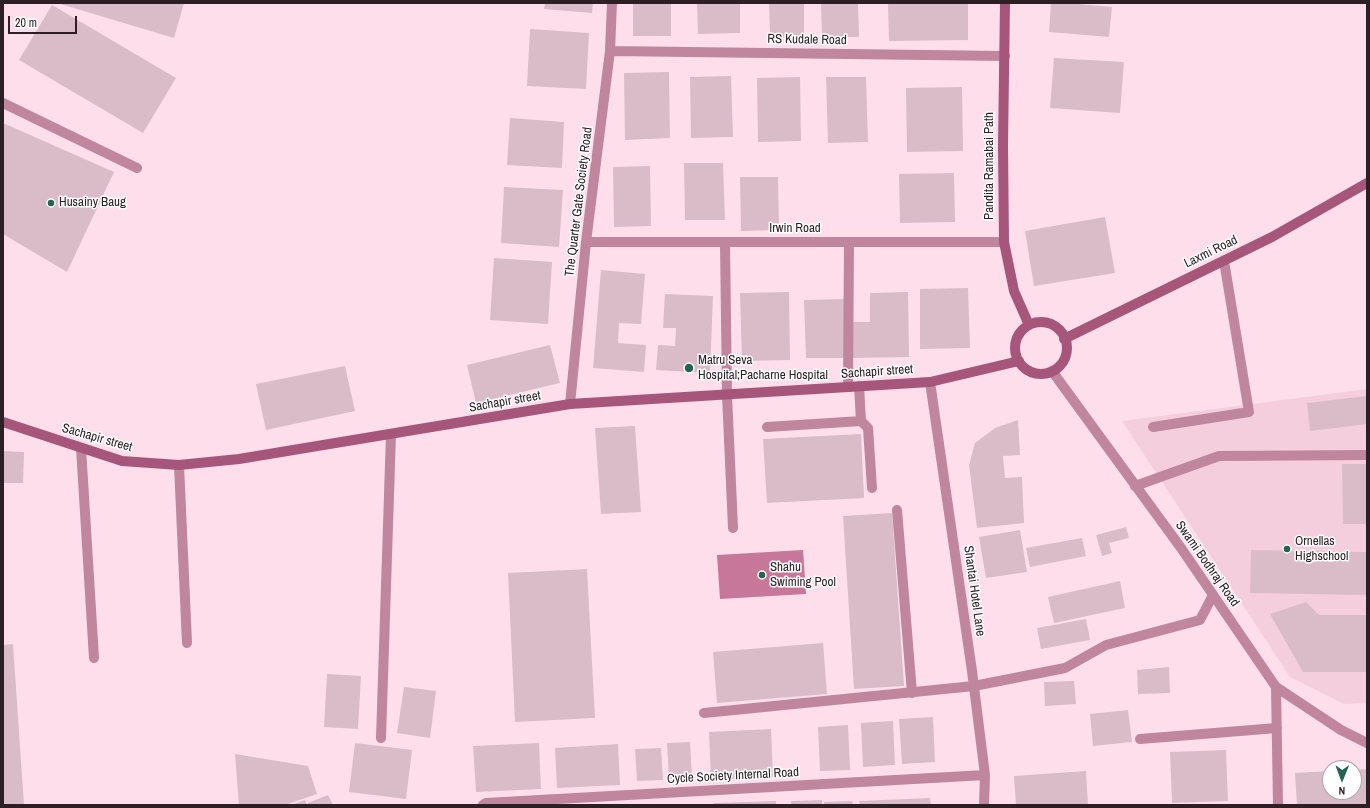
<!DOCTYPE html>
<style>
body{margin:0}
#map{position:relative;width:1370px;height:808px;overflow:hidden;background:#fedeeb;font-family:"Archivo Narrow",sans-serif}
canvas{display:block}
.frame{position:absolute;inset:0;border:4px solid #2c2025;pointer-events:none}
.north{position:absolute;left:1322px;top:760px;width:40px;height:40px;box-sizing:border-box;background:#fff;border:1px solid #aba6a8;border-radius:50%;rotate:181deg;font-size:11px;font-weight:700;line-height:16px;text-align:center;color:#2c2025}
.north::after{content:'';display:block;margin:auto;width:14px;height:18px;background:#226352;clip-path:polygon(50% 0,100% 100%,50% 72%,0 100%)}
.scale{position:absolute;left:8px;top:16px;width:69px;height:18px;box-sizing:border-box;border:2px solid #2c2025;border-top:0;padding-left:5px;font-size:12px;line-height:14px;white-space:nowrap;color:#2c2025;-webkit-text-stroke:3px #fff;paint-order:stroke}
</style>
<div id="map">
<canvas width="1370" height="808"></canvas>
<div class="frame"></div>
<div class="north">N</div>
<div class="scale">20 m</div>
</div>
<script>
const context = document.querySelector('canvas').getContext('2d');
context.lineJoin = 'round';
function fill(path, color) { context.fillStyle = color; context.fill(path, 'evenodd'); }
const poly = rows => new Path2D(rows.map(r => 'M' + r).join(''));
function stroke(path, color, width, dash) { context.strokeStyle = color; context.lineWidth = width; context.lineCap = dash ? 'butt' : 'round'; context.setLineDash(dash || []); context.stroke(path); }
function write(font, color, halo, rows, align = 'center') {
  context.font = font + ' "Archivo Narrow",sans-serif'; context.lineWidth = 3; context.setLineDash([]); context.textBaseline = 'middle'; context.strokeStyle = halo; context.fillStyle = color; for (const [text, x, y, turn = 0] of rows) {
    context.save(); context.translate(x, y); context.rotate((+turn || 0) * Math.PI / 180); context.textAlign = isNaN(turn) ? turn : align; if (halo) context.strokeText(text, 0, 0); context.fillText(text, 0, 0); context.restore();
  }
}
const built = poly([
 [1367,389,1367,703,1344,704,1290,677,1122,421]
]);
const water = poly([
 [803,550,806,594,720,599,717,555]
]);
const building = poly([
 [57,3,184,3,174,38],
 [545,3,593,3,592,13,544,9],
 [633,3,671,3,671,36,633,36],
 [697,3,740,3,740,33,698,34],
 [769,3,804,3,804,37,770,37],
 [821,3,858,3,859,37,822,37],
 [888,3,968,3,968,40,889,41],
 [1051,3,1068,3,1112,7,1109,37,1049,32],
 [52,5,176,78,143,133,19,60],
 [530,29,589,33,586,89,527,86],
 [1054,58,1124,62,1120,113,1050,108],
 [669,72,670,138,625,140,624,73],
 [731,76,733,137,691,138,690,77],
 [800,77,801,141,758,142,757,78],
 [826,77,866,77,868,142,828,143],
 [962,87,963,151,907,152,906,88],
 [510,118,564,122,562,168,507,165],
 [3,123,114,172,67,272,3,234],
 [684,163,723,163,725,220,685,220],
 [650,166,651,226,614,227,613,167],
 [954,173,955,222,900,223,899,174],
 [740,177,778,177,779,230,741,231],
 [504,187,563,190,559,247,501,243],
 [1105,217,1115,273,1034,286,1025,231],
 [494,258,552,262,548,324,490,320],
 [601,270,645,274,641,324,619,323,618,343,646,345,644,372,593,368],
 [968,288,970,348,920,349,920,289],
 [789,292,790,360,742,361,740,293],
 [908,292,909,357,852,358,852,322,870,322,870,293],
 [665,294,713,296,710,373,656,370,658,345,675,346,676,328,663,328],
 [844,299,845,358,806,358,804,300],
 [550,345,560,383,476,403,467,365],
 [345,366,355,411,266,430,256,384],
 [1367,396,1367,424,1310,431,1307,403],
 [1018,420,1020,455,1003,456,1005,478,1022,477,1024,523,977,528,969,465,975,443,995,428],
 [635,426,641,512,601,514,595,428],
 [861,434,864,498,767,503,763,439],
 [3,451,24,452,23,483,3,483],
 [1342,464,1367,464,1367,524,1343,524],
 [892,513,904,686,854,689,843,516],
 [1126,527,1129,538,1109,543,1112,553,1102,556,1096,535],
 [1020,530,1027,572,986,578,979,537],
 [1082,538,1086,556,1030,567,1026,548],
 [1251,550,1367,552,1367,595,1250,593],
 [587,569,595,718,515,722,508,573],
 [1120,581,1125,608,1054,623,1048,597],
 [1306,602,1319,615,1367,615,1367,672,1303,672,1270,614],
 [1086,619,1090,640,1041,649,1037,628],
 [823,643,827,694,717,703,713,652],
 [13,644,24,805,3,805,3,645],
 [1169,667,1170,693,1138,694,1137,670],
 [327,674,361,676,358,729,324,727],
 [1074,681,1076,704,1045,706,1044,682],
 [404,687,436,691,430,738,397,733],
 [1128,710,1132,742,1093,746,1090,714],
 [933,717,935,762,902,764,899,719],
 [893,721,895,765,863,767,861,723],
 [848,725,850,770,820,771,818,727],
 [771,729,773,777,711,780,709,732],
 [690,742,692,778,669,779,667,743],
 [355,743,412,750,406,799,349,792],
 [539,743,541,789,476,792,473,746],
 [618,744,620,785,557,788,555,748],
 [661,748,663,780,637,781,635,749],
 [1226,750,1228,801,1172,803,1170,752],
 [235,754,308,766,317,794,285,805,239,805],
 [1367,769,1367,805,1297,805,1295,773,1330,771,1330,792,1354,792,1354,770],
 [1086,771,1088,805,1016,805,1014,776],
 [328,795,333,805,308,805,308,803],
 [930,798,931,805,860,805,859,801],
 [305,800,307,805,291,805],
 [822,800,822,805,791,805,791,801],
 [776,801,776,805,714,805,714,803],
 [852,801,853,805,824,805,824,802]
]);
const lane = poly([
 [3,103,137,168],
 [859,386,861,421,868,428,872,488],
 [727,395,733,528],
 [767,427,861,421],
 [1153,427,1249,412,1224,261],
 [179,465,187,643],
 [1135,486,1219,456,1367,455],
 [897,510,912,693],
 [704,713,974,686]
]);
const street = poly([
 [610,51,1005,56],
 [586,242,1004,242],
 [725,242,727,395],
 [1052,371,1181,548,1276,687,1341,730,1367,743],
 [930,382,972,671,985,775,984,805],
 [848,387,849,242],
 [570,404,586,242,610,51,612,3],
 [81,448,94,658],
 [974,686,1065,668,1106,645,1200,620,1213,595],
 [1276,687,1278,805],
 [381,738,391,434],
 [1140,739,1277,728],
 [483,805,486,803,985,775]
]);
const secondary = poly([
 [1005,3,1003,145,1004,242,1014,291,1029,325],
 '1015 348a26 26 0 1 1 52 0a26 26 0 1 1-52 0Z',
 [1064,339,1272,237,1367,183],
 [3,422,122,461,179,465,239,459,570,404,930,382,1019,361]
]);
const markers = [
 [51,203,4,"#226352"],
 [689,368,5,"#226352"],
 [1287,549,4,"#226352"],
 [762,575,4,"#226352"]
];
const streetNames = [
 ["RS Kudale Road",807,40,1],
 ["Pandita Ramabai Path",990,166,-90],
 ["The Quarter Gate Society Road",579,202,-83],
 ["Irwin Road",795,229],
 ["Laxmi Road",1211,252,-26],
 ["Sachapir street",877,372,-4],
 ["Sachapir street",505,402,-10],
 ["Sachapir street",97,438,16],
 ["Swami Bodhraj Road",1207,564,55],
 ["Shantai Hotel Lane",974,591,82],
 ["Cycle Society Internal Road",733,776,-3]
];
const poiNames = [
 ["Husainy Baug",59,203],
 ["Matru Seva",698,361],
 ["Hospital;Pacharne Hospital",698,376],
 ["Ornellas",1295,542],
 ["Highschool",1295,557],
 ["Shahu",770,568],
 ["Swiming Pool",770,583]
];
fill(built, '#f4cedd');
fill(water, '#c6779a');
fill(building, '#dabcc8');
stroke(lane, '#bf869e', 10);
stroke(street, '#bf869e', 10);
stroke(secondary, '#a6557b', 10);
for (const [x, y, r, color] of markers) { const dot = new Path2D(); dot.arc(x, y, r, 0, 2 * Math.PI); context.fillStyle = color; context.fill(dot); stroke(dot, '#fff', 1.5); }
write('13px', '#2c2025', '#fff', streetNames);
write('13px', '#2c2025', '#fff', poiNames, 'left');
</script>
